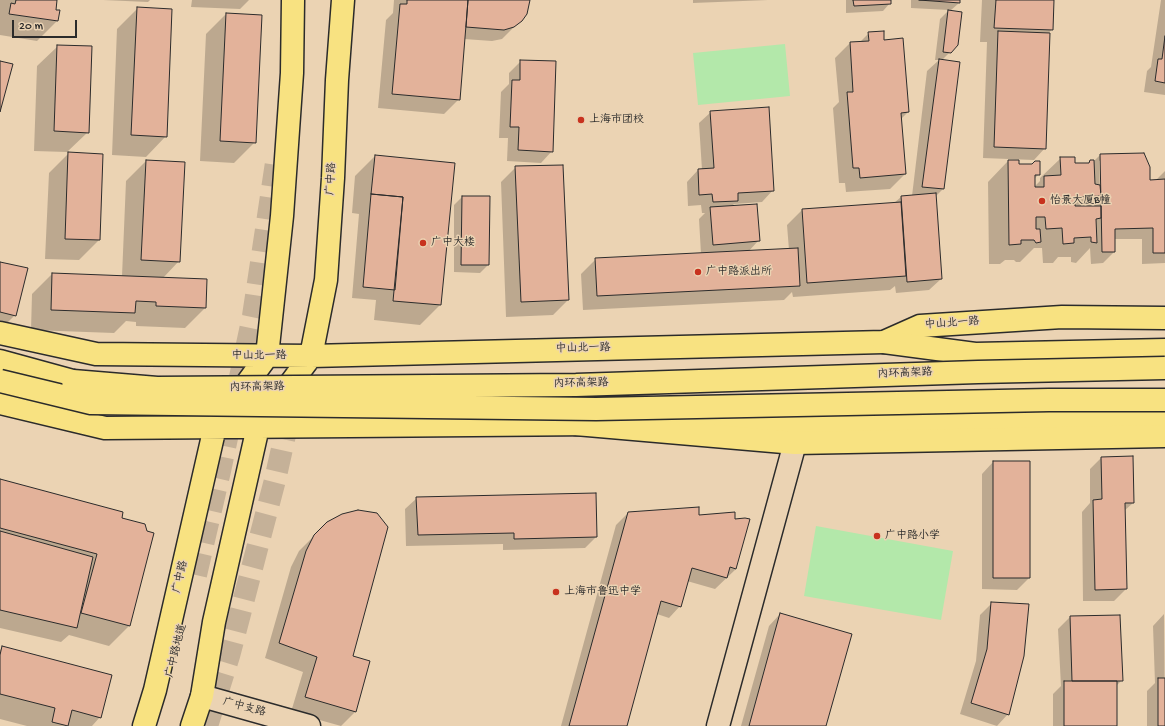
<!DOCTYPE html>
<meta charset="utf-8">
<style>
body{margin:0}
#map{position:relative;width:1165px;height:726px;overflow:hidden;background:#ebd3b3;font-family:"Gochi Hand",sans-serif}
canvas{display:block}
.scale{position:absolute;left:12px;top:20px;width:65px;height:18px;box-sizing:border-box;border:2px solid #2b2b2b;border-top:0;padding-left:5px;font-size:12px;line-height:14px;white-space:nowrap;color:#2b2b2b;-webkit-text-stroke:3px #ebd3b3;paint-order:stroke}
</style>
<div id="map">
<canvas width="1165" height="726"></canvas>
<div class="scale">20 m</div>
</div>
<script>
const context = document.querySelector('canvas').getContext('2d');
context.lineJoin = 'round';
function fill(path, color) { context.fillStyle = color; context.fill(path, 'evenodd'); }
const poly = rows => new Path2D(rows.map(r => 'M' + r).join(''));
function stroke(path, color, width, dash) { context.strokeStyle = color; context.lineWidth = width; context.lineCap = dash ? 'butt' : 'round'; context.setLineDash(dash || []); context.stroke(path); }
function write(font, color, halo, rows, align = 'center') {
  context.font = font + ' "Gochi Hand","LXGW WenKai TC",sans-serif'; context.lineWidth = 3; context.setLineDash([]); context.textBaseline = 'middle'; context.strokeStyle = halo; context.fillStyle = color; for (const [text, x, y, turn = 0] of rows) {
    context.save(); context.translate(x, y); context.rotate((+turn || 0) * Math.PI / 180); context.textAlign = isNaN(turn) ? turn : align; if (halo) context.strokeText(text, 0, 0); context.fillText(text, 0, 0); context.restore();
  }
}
const green = poly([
 [785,44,790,96,698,105,693,53],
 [816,526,953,551,941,620,804,596]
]);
const shadow = poly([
 [0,0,56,0,55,11,57,21,37,41,0,35],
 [103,0,150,0,148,2],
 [192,0,249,0,240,9,191,7],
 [394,0,528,0,521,20,502,39,492,41,464,39,459,99,444,114,378,108,386,20,393,13],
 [693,0,768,0,693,3],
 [846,0,890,0,890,3,883,11,846,13],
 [911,0,959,0,959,3,950,11,957,45,942,60,958,63,943,189,935,197,941,279,929,290,896,293,895,286,890,290,793,297,792,292,784,300,583,310,581,274,596,259,701,254,699,219,705,213,702,213,701,205,688,206,687,182,698,170,702,170,699,123,711,112,773,190,762,202,734,204,731,207,758,241,748,252,789,250,787,225,802,210,894,203,901,197,912,196,927,71,939,60,935,60,940,19,949,10,911,8],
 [982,0,1053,0,1052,29,1048,34,1045,148,1034,160,983,158,987,42,980,42],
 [1161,0,1165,0,1165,95,1144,92,1147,71,1151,67],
 [138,8,166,136,146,157,112,155,117,29],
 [226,14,255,142,234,163,200,161,206,34],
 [869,33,883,41,908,112,901,119,905,174,890,189,846,192,845,183,839,183,833,108,839,102,835,58,850,43,859,43],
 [58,46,88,132,67,152,34,151,37,66],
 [521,61,552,151,541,163,507,161,508,138,499,138,501,92,509,84,509,73],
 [69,153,99,240,79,260,45,259,49,173],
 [1100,155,1149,181,1155,181,1165,171,1165,263,1142,264,1142,239,1114,239,1114,252,1103,263,1091,264,1090,248,1076,263,1071,262,1071,257,1058,257,1053,263,1043,263,1042,248,1034,248,1020,262,1016,262,1014,260,1005,260,1000,264,989,264,988,182,1008,161,1018,161,1018,165,1039,174,1034,179,1034,187,1040,181,1040,178,1061,158,1074,164,1088,164,1091,161,1094,161],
 [1101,160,1102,193,1100,193,1099,161],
 [375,156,454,164,440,305,420,325,374,320,376,300,352,298,359,214,352,213,355,176],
 [146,161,179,261,163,278,205,308,185,328,136,326,136,322,126,321,114,333,31,330,32,294,52,274,122,276,126,181],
 [516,167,568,300,553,315,506,317,501,182],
 [462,197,488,265,480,273,454,272,454,205],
 [0,263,15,315,0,330],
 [1101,458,1133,503,1124,511,1126,589,1114,601,1083,601,1082,512,1090,503,1090,469],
 [993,462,1029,462,1029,578,1017,590,982,589,982,474],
 [0,480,120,519,129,626,109,646,69,635,61,642,0,628],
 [417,498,596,537,585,548,503,550,503,544,406,546,405,509],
 [628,513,698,516,734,520,736,569,715,589,687,581,680,606,669,618,657,614,626,726,561,726,616,525],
 [314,536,352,657,355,712,341,726,291,712,303,672,265,658,291,567,299,551],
 [992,603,1008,714,997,726,960,714,976,661,980,615],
 [780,614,825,726,741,726,769,626],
 [1164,614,1165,726,1147,726,1147,691,1155,683,1153,626],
 [1119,616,1122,680,1116,686,1116,726,1053,726,1053,694,1061,686,1058,629,1070,617],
 [3,647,100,717,92,726,27,726,0,719,0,650]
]);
const building = poly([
 [16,0,57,0,56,10,60,10,58,21,9,14,11,3,15,4,16,0],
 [407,0,468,0,460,100,392,94,400,4,407,4,407,0],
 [468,0,530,0,527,14,522,21,514,27,504,30,466,27,468,0],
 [853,0,891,0,891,4,854,6,853,0],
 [919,0,960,0,960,3,919,0],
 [996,0,1054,0,1053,30,994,28,996,0],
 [137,7,172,9,167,137,131,135,137,7],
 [948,10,962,12,958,45,951,53,943,52,948,10],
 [226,13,262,15,256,143,220,141,226,13],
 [884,31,884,40,903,38,909,112,901,113,906,174,860,178,859,168,853,168,847,92,853,92,850,42,869,41,868,32,884,31],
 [998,31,1050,33,1046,149,994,147,998,31],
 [1165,36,1165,83,1155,81,1158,59,1162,59,1165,36],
 [57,45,92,46,89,133,54,131,57,45],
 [939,59,960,62,944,189,922,187,939,59],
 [520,60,556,61,553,152,518,150,519,127,510,127,512,80,520,80,520,60],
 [0,61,13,64,0,112,0,61],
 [769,107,774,191,738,193,738,201,713,202,712,194,699,195,698,169,714,168,710,111,769,107],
 [68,152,103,154,100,240,65,239,68,152],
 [1144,153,1150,167,1150,180,1165,179,1165,253,1153,253,1153,228,1115,229,1115,252,1102,252,1100,154,1144,153],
 [375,155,455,163,441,305,393,301,403,197,371,194,375,155],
 [1060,157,1075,157,1075,163,1089,163,1090,160,1094,160,1095,184,1100,185,1101,196,1075,197,1075,206,1101,206,1101,218,1096,219,1097,243,1091,242,1091,237,1074,238,1074,243,1063,244,1062,228,1046,229,1045,217,1036,217,1036,229,1040,229,1041,242,1036,243,1034,240,1021,240,1021,244,1009,245,1008,160,1019,160,1019,164,1032,164,1035,161,1040,161,1040,175,1035,175,1035,187,1044,187,1044,176,1061,175,1060,157],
 [146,160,185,162,180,262,141,260,146,160],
 [563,165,569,300,521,302,515,166,563,165],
 [936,193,942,279,907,282,901,196,936,193],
 [371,194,403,197,395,290,363,287,371,194],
 [462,196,490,196,489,265,461,265,462,196],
 [901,202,906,276,807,283,802,209,901,202],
 [757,204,760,241,713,245,710,207,757,204],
 [798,248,800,286,597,296,595,258,798,248],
 [0,262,28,268,16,316,0,312,0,262],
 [52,273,207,279,206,308,156,306,156,302,136,301,135,313,51,310,52,273],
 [1133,456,1134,503,1125,503,1127,589,1095,590,1093,500,1102,499,1101,457,1133,456],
 [993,461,1030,461,1030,578,993,578,993,461],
 [0,479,123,512,122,518,145,524,147,531,154,533,130,626,81,613,97,554,0,528,0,479],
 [596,493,597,537,514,539,514,533,418,535,416,497,596,493],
 [699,507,699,515,735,512,735,519,745,518,750,519,736,569,730,567,727,578,692,568,681,607,661,601,627,726,569,726,628,512,699,507],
 [358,510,377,513,388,527,353,656,370,661,356,712,305,697,317,657,279,643,306,551,314,535,327,522,342,514,358,510],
 [0,531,93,557,77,628,0,610,0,531],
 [991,602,1029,604,1024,656,1009,715,971,703,987,649,991,602],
 [780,613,852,634,826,726,749,726,780,613],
 [1120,615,1123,681,1072,681,1070,616,1120,615],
 [2,646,112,675,101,718,72,710,68,726,52,722,55,708,0,694,0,655,2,646],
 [1158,678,1165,678,1165,726,1158,726,1158,678],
 [1064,681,1117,681,1117,726,1064,726,1064,681]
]);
const primaryTunnel = poly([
 [196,575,220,471,253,316,277,156],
 [207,726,229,656,275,480,291,408]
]);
const street = poly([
 [202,696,309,726],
 [718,726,795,443]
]);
const primary = poly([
 [0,333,96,354,311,356,884,342,920,326,1062,317,1165,318],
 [0,403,105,428,596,424],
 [660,423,1165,421],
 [144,726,155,690,215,427,267,356,282,216,292,73,293,0],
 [192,726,202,696,214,622,258,427,311,356,326,280,333,178,337,80,343,0]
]);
const highway = poly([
 [884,342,975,354,1165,350],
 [0,361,73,381],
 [576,424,795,443,1165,436]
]);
const highwayBridge = poly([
 [0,381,91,403,596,409,1049,400,1165,400],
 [73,381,157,388,576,385,978,372,1165,368]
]);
const markers = [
 [581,120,4,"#c8321e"],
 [1042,201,4,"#c8321e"],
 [423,243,4,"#c8321e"],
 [698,272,4,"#c8321e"],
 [877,536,4,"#c8321e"],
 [556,592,4,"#c8321e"]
];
const poiNames = [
 ["上海市团校",589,120],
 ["怡景大厦B幢",1050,201],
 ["广中大楼",431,243],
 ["广中路派出所",706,272],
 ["广中路小学",885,536],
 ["上海市鲁迅中学",564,592]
];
const streetNames = [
 ["广中路",332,179,-87],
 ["中山北一路",952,324,-4],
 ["中山北一路",583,349,-1],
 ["中山北一路",259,356],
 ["内环高架路",905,374,-2],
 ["内环高架路",581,384,-1],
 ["内环高架路",257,388,-1],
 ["广中路",181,577,-77],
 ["广中路地道",177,651,-76],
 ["广中支路",244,708,15]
];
fill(green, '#b3e8aa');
fill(shadow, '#0003');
fill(building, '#e3b29a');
stroke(building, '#2b2b2b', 1);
stroke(primaryTunnel, '#c5b198', 22, [22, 11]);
stroke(street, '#2b2b2b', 25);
stroke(primary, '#2b2b2b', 25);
stroke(highway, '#2b2b2b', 25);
stroke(street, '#ebd3b3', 22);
stroke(primary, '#f8e281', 22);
stroke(highway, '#f8e281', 22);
stroke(highwayBridge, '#2b2b2b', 25, []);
stroke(highwayBridge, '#f8e281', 22);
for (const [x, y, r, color] of markers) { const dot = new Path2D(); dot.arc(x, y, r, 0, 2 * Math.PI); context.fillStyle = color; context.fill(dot); stroke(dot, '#ebd3b3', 1.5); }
write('11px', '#2b2b2b', '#ebd3b3', poiNames, 'left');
write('11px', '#2b2b2b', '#ebd3b3', streetNames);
</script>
